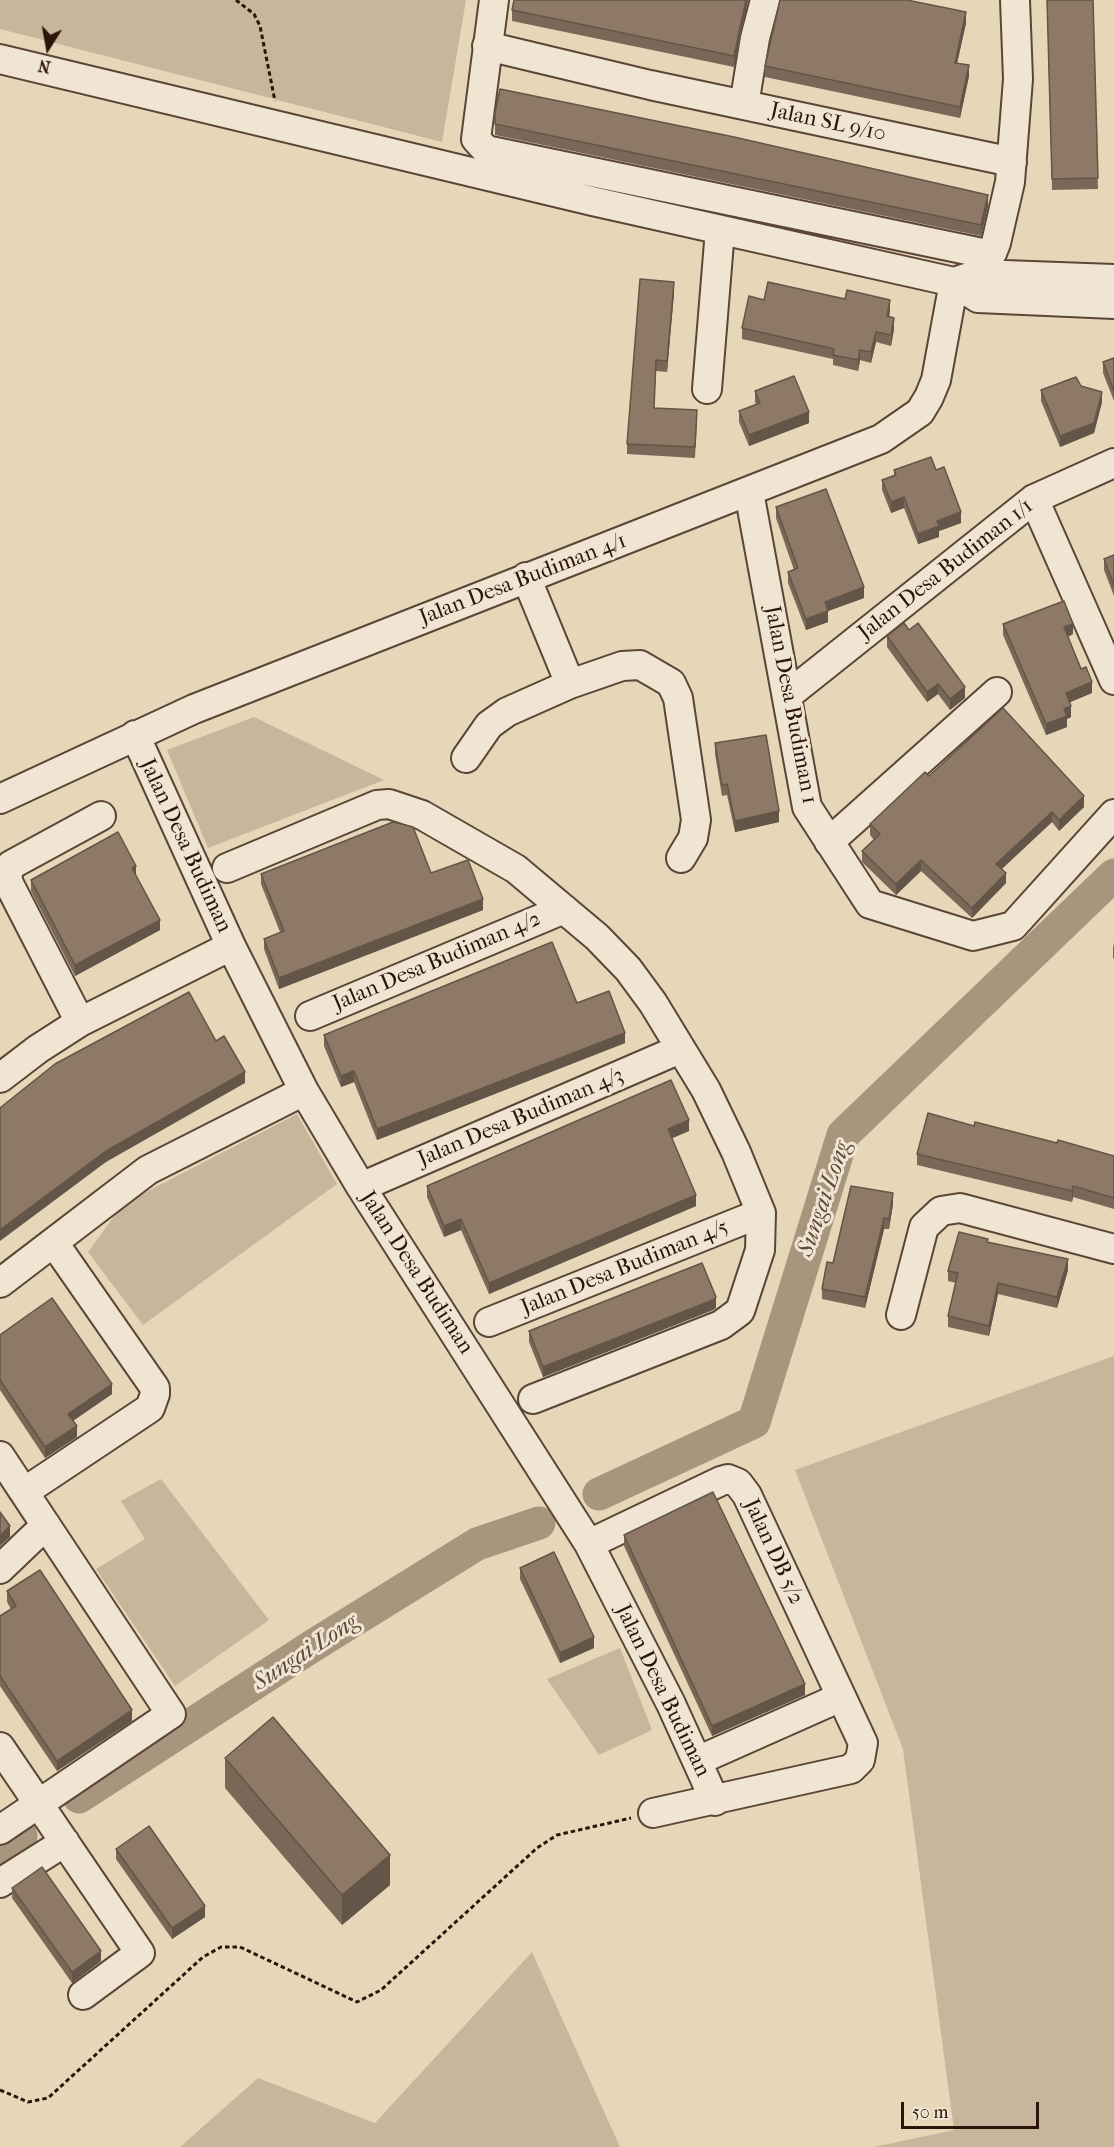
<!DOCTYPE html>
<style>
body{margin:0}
#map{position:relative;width:1114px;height:2147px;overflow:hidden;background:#e6d7b9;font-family:"IM FELL French Canon",serif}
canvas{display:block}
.north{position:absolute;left:18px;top:18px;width:60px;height:60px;-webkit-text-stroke:4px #efe5d2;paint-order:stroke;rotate:191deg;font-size:16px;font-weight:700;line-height:24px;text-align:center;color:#2d140b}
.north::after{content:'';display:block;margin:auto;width:21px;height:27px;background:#2d140b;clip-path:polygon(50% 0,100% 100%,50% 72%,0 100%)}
.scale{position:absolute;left:901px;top:2102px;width:138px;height:27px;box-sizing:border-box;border:3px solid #2d140b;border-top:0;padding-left:8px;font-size:18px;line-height:21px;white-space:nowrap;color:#2d140b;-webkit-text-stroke:4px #efe5d2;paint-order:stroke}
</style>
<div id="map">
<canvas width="1114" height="2147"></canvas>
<div class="north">N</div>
<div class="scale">50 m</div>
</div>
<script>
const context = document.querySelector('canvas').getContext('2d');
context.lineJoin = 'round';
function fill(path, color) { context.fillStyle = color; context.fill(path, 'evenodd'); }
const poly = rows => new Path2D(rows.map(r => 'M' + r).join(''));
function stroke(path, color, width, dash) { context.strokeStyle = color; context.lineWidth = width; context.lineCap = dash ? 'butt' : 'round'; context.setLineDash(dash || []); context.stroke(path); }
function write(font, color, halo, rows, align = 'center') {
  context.font = font + ' "IM FELL French Canon",serif'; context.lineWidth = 6; context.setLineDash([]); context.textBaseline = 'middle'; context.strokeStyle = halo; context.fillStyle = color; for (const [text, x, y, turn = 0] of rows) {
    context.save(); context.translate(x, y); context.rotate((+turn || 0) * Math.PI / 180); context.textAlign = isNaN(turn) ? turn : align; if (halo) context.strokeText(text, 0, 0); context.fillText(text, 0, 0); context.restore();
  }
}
const green = poly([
 [0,0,466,0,442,142,0,29],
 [254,717,384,780,208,848,167,750],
 [297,1114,337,1184,143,1325,88,1252,123,1204],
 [1114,1356,1114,2147,874,2147,954,2130,903,1749,795,1470],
 [161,1479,269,1620,175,1686,96,1569,145,1539,121,1501],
 [620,1648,652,1730,599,1755,547,1679],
 [532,1952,620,2147,180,2147,258,2078,375,2123]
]);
const river = poly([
 [599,1494,754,1422,843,1135,1114,875],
 [79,1797,314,1645,477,1544,539,1523],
 [0,1851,21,1836]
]);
const path = poly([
 [236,0,254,14,260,26,275,101],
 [0,2090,28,2102,48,2098,203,1957,221,1947,240,1947,357,2002,381,1990,537,1848,557,1835,631,1818]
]);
const minor = poly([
 [494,0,476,139,486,150,982,253,992,253,996,243,1010,182,1018,79,1015,0],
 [487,46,650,85,1012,162],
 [0,59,592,201,954,282,978,298,1114,304],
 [744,105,755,38,765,0],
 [954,282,978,274,1114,279],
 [707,389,720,230],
 [749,492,807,807,870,904,973,936,1013,926,1114,814],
 [1034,499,1114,680],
 [526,577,570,684],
 [788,695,1034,499,1114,463],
 [135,735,231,946,304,1091,361,1187,589,1544,671,1704,715,1801],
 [466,758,489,725,507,712,570,684,622,666,640,665,671,683,678,698,696,820,693,838,681,858],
 [0,799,194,709,881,439,920,412,929,397,936,380,954,282],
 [829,842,997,692],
 [227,868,377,805,389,804,422,815,516,869,597,937,628,969,653,1003,706,1090,736,1152,761,1213,760,1250,740,1311,721,1325,533,1399],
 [310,1016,564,909],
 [80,1022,9,884,7,875,11,865,101,816],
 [0,1078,38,1049,80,1022,231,946],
 [361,1187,680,1049],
 [0,1283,148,1170,304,1091],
 [901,1315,924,1227,941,1211,960,1208,1114,1249],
 [489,1322,761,1213],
 [0,1456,171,1714,0,1830],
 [24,1492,150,1408,155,1394,155,1388,54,1243],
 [589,1544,721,1481,728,1479,738,1483,747,1495,863,1743,860,1760,851,1769,653,1813],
 [0,1569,46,1525],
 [0,1747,140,1953,83,1995],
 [697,1761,841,1697],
 [0,1883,65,1842]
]);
const wall = poly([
 [514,0,748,0,734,67,512,21,512,10],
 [1047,0,1093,0,1098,189,1052,190],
 [966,23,957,63,969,76,960,118,765,77,765,66],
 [495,113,988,206,981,236,495,135],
 [674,293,667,372,656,371,654,408,697,420,695,458,627,454,627,444],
 [764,300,890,311,889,317,894,329,891,346,876,342,871,363,860,360,858,371,833,365,833,359,742,339,742,328],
 [1114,358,1114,401,1103,373,1103,362],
 [1081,386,1102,402,1094,433,1060,447,1041,401,1041,390],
 [755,391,809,423,749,446,739,422,739,411,756,404,755,402],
 [894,470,936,470,961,523,939,531,939,537,918,544,904,508,891,513,882,490,882,480,894,475],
 [776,507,864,598,828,611,828,622,806,630,788,583,788,572,794,570,776,518],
 [1114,555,1114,596,1104,570,1104,559],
 [1003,624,1073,634,1068,637,1092,693,1069,702,1071,717,1067,719,1067,727,1046,735,1003,635],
 [909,630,965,698,950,710,938,694,927,702,887,647,887,636],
 [715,743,779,822,735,832,727,795,722,796,715,754],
 [929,776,1084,807,1059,831,1052,822,1002,869,1006,883,972,918,921,871,896,895,862,862,862,851,874,840,870,835,870,824],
 [431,873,483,910,279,989,264,949,264,939,280,932,261,884,261,874],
 [136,876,160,930,75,976,31,891,31,880],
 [1114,942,1114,959,1113,958,1113,948],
 [577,1003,625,1043,377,1140,354,1082,341,1087,324,1046,324,1035],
 [974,1126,1114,1156,1114,1209,1073,1197,1072,1202,917,1165,917,1154],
 [689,1131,672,1138,696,1206,489,1294,461,1230,444,1237,427,1197,427,1186],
 [893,1204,889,1229,884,1229,865,1308,822,1299,822,1289,833,1263],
 [988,1242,1068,1270,1057,1308,998,1294,989,1336,948,1327,948,1316,956,1283,948,1281,948,1271],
 [716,1308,713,1310,543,1377,529,1342,529,1331],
 [0,1335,112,1394,73,1421,77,1437,45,1458,0,1390],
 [624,1535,805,1695,712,1736,624,1546],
 [520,1568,594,1648,560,1663,520,1579],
 [7,1591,132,1721,57,1771,0,1686,0,1616,11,1609,7,1602],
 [225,1758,390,1885,342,1925,225,1788],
 [116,1849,205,1917,172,1939,116,1859],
 [12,1888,101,1961,72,1983,12,1898]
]);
const shadedWall = poly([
 [746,0,748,0,734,67,734,56],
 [966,12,966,23,955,73,955,63],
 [969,65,969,76,960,118,960,107],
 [988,195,988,206,981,236,981,225],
 [674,282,674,293,667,372,667,361],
 [890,300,890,311,887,327,887,316],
 [894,318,894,329,891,346,891,335],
 [876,332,876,342,871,363,871,352],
 [860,350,860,360,858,371,858,360],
 [1102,392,1102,402,1094,433,1060,447,1060,436],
 [809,412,809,423,749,446,749,435],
 [904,497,904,508,891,513,891,502],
 [961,512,961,523,939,531,939,537,918,544,918,534,937,521],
 [864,587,864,598,828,611,828,622,806,630,806,619,825,602],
 [1073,624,1073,634,1064,638,1064,627],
 [1092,682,1092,693,1066,704,1066,693],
 [938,684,938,694,927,702,927,692],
 [965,687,965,698,950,710,950,699],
 [1071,706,1071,717,1067,719,1067,727,1046,735,1046,724,1064,709],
 [1084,796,1084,807,1059,831,1059,820],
 [779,811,779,822,735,832,735,821],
 [1052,812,1052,822,996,874,996,864],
 [921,860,921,871,896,895,896,884],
 [136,866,136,876,132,868],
 [1006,873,1006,883,972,918,972,908],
 [483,899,483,910,279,989,279,978],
 [160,920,160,930,75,976,75,965],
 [625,1033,625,1043,377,1140,377,1129],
 [354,1071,354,1082,341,1087,341,1076],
 [245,1072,245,1083,106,1162,0,1241,0,1230,106,1151],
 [689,1120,689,1131,668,1140,668,1129],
 [1073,1186,1073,1197,1072,1202,1072,1191],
 [893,1193,893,1204,889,1229,889,1219],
 [696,1195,696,1206,489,1294,489,1283],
 [884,1218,884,1229,865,1308,865,1297],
 [461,1219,461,1230,444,1237,444,1226],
 [1068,1259,1068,1270,1057,1308,1057,1297],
 [998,1283,998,1294,989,1336,989,1326],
 [716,1297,716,1308,713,1310,543,1377,543,1367],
 [112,1384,112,1394,68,1424,68,1414],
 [77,1426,77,1437,45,1458,45,1447],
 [10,1526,10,1537,0,1546,0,1536],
 [594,1637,594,1648,560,1663,560,1653],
 [805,1684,805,1695,712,1736,712,1726],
 [132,1710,132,1721,57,1771,57,1761],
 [390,1855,390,1885,342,1925,342,1895],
 [205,1906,205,1917,172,1939,172,1928],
 [101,1951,101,1961,72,1983,72,1972]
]);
const building = poly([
 [514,0,746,0,734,56,512,10,514,0],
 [780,0,907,0,966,12,955,63,969,65,960,107,765,66,780,0],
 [1047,0,1093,0,1098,178,1052,179,1047,0],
 [500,89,734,137,988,195,981,225,495,124,495,113,500,89],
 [640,279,674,282,667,361,656,360,654,408,697,410,695,447,627,444,640,279],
 [768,282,845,299,847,290,890,300,887,316,894,318,891,335,876,332,871,352,860,350,858,360,833,355,834,349,742,328,749,296,764,300,768,282],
 [1114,358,1114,391,1103,362,1114,358],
 [794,376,809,412,749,435,739,411,760,403,755,391,794,376],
 [1076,377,1081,386,1102,392,1094,423,1060,436,1041,390,1076,377],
 [931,457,936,470,944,467,961,512,937,521,939,526,918,534,904,497,891,502,882,480,896,475,894,470,931,457],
 [826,489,864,587,825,602,828,611,806,619,788,572,798,568,776,507,826,489],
 [1114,555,1114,585,1104,559,1114,555],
 [1064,601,1073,624,1064,627,1081,669,1086,667,1092,682,1066,693,1071,706,1064,709,1067,716,1046,724,1003,624,1064,601],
 [904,623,909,630,918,623,965,687,950,699,938,684,927,692,887,636,904,623],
 [1003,708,1084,796,1059,820,1052,812,996,864,1006,873,972,908,921,860,896,884,862,851,880,834,870,824,925,772,929,776,1003,708],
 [766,735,779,811,735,821,727,784,722,785,715,743,766,735],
 [393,822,413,827,431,873,468,860,483,899,279,978,264,939,284,931,261,874,393,822],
 [118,832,136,866,132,868,160,920,75,965,31,880,118,832],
 [552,942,577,1003,609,991,625,1033,377,1129,354,1071,341,1076,324,1035,552,942],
 [189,992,216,1041,224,1036,245,1072,106,1151,0,1230,0,1108,55,1064,189,992],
 [671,1080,689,1120,668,1129,696,1195,489,1283,461,1219,444,1226,427,1186,671,1080],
 [928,1113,974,1126,975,1122,1057,1143,1058,1140,1114,1156,1114,1198,1073,1186,1072,1191,917,1154,928,1113],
 [851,1186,893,1193,889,1219,884,1218,865,1297,822,1289,827,1262,833,1263,851,1186],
 [959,1232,988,1239,987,1242,1068,1259,1057,1297,998,1283,989,1326,948,1316,958,1273,948,1271,959,1232],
 [702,1263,716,1297,713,1300,543,1367,529,1331,702,1263],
 [52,1298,112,1384,68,1414,77,1426,45,1447,0,1380,0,1335,52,1298],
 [713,1492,805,1684,712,1726,624,1535,713,1492],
 [0,1512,10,1526,0,1536,0,1512],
 [554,1552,594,1637,560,1653,520,1568,554,1552],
 [40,1570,132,1710,57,1761,0,1676,0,1616,16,1606,7,1591,40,1570],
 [273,1717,390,1855,342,1895,225,1758,273,1717],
 [149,1826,205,1906,172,1928,116,1849,149,1826],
 [42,1867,101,1951,72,1972,12,1888,42,1867]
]);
const streetNames = [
 ["Jalan SL 9/10",828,123,12],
 ["Jalan Desa Budiman 1/1",946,570,-38],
 ["Jalan Desa Budiman 4/1",523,580,-21],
 ["Jalan Desa Budiman 1",790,705,79],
 ["Jalan Desa Budiman",185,846,65],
 ["Jalan Desa Budiman 4/2",437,962,-23],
 ["Jalan Desa Budiman 4/3",521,1118,-23],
 ["Jalan Desa Budiman 4/5",625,1268,-22],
 ["Jalan Desa Budiman",416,1273,57],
 ["Jalan DB 5/2",773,1552,65],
 ["Jalan Desa Budiman",662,1691,64]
];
const waterNames = [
 ["Sungai Long",825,1199,-71],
 ["Sungai Long",306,1653,-33]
];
fill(green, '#c7b69b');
stroke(river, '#a7957e', 33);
stroke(minor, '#5b4536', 32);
stroke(path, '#2d140b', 3, [4.5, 3]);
stroke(minor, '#efe5d2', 28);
fill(wall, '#796857');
fill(shadedWall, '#635547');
fill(building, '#8d7965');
stroke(building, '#635547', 1.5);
write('22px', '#2d140b', '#efe5d2', streetNames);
write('italic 24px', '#5e4839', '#efe5d2', waterNames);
</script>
